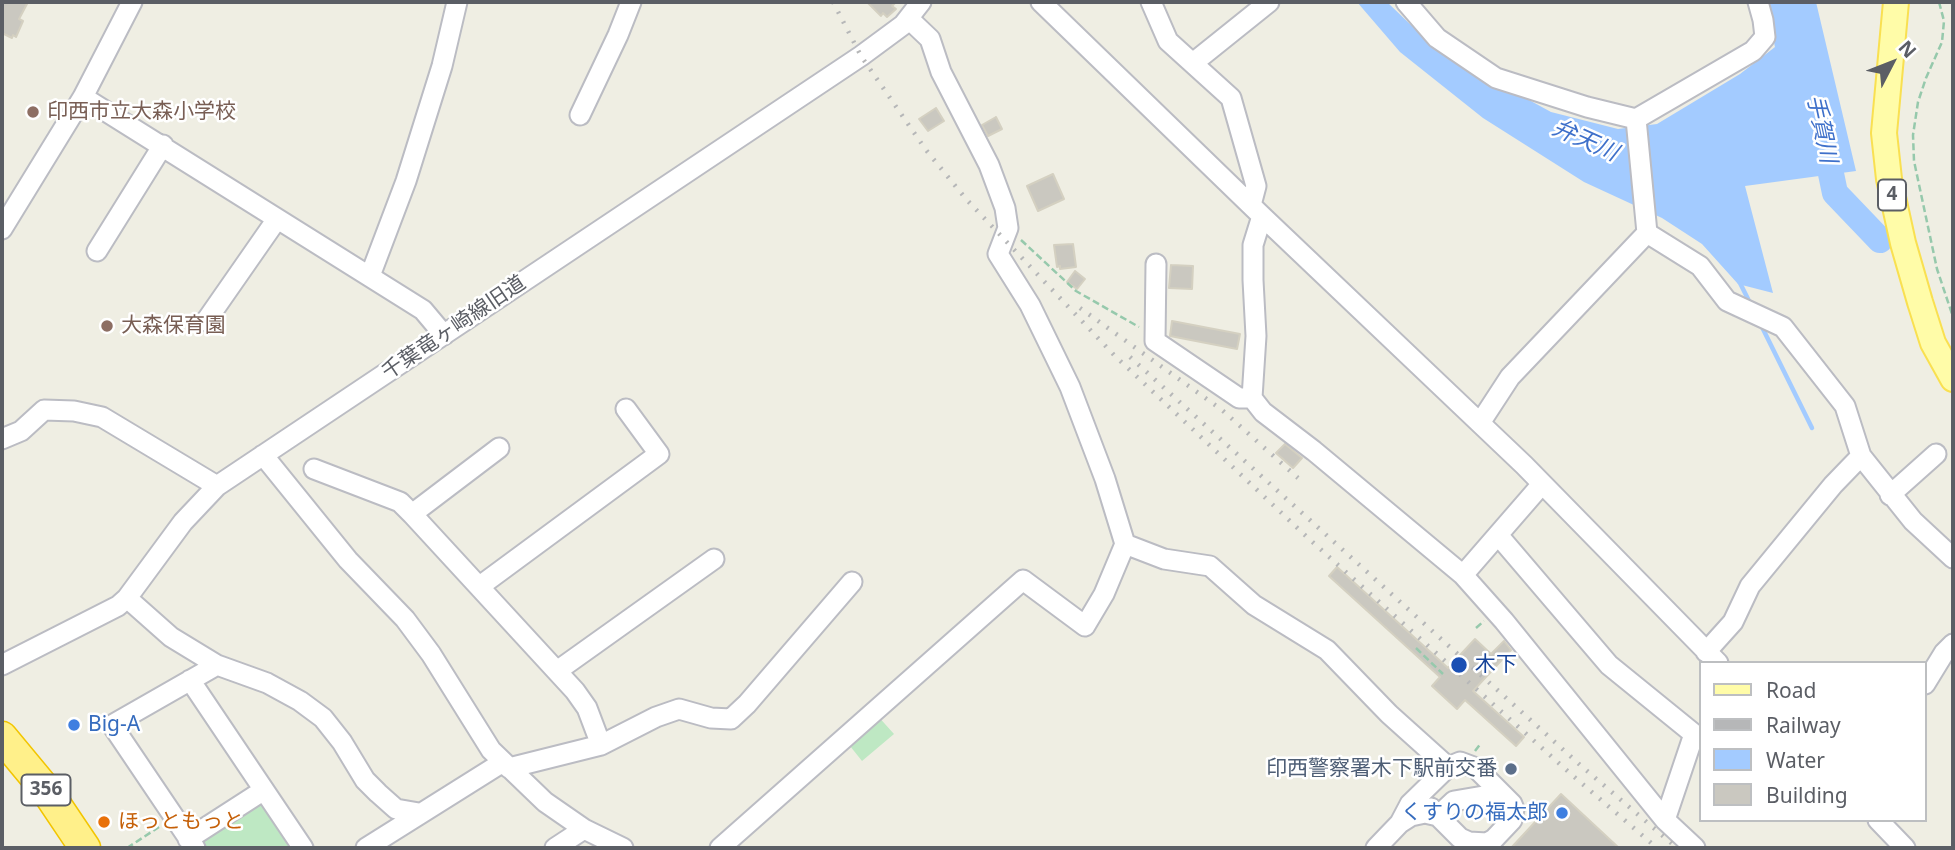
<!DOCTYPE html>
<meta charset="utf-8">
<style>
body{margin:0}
#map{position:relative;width:1955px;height:850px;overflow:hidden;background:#efeee3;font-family:"Noto Sans",sans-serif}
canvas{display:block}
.frame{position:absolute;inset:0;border:4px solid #5b5e65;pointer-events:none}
.legend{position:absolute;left:1699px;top:661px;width:228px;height:161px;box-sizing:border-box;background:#fff;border:2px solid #bdbfc1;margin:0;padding:9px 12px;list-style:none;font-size:21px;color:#5b5e65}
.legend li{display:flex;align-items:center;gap:14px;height:35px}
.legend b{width:35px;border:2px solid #bdbfc1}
.north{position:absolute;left:1857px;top:28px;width:70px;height:70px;-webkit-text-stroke:5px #fff;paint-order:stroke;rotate:48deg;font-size:19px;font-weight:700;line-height:28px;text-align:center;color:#5b5e65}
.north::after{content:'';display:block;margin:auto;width:24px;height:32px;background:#5b5e65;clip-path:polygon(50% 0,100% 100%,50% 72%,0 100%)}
</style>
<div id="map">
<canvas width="1955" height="850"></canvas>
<div class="frame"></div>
<ul class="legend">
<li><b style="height:9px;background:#fffca8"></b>Road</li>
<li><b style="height:9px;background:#b6b7b8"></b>Railway</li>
<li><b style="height:19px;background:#a3cbff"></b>Water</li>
<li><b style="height:19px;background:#cac8c0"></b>Building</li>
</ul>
<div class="north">N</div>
</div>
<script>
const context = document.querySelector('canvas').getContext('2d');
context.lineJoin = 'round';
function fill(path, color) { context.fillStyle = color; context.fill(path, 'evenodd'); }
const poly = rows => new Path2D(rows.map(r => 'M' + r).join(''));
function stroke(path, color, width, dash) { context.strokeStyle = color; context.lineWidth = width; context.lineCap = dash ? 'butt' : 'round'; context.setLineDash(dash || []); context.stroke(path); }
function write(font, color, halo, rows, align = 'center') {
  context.font = font + ' "Noto Sans","Noto Sans JP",sans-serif'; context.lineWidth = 5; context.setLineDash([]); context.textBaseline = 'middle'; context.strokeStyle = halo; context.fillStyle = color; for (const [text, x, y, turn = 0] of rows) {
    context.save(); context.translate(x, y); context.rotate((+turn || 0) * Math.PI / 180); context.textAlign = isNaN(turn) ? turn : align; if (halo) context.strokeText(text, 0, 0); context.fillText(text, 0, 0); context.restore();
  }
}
const green = poly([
 [876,714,894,734,862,761,846,741],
 [261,799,293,848,200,848,195,841]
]);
const water = poly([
 [1357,2,1387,2,1436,49,1551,112,1618,129,1657,124,1740,74,1775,47,1765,2,1816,2,1856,171,1745,186,1773,293,1738,284,1702,244,1662,218,1584,182,1483,118,1400,52]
]);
const stream = poly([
 [1739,281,1751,305],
 [1761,325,1812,428]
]);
const river = poly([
 [1824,140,1835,193,1880,240]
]);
const building = poly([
 [2,2,28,2,19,19,23,21,16,37,13,35,12,38,2,33,2,2],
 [867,2,896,2,892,6,896,9,887,17,883,13,881,16,867,2],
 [936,108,944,121,928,131,919,119,936,108],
 [996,117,1002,129,988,136,982,125,996,117],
 [1053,174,1064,199,1038,211,1027,186,1053,174],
 [1073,244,1076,267,1060,269,1060,266,1057,267,1054,245,1073,244],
 [1171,265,1193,266,1192,289,1169,288,1171,265],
 [1075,271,1085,279,1077,289,1067,282,1075,271],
 [1172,321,1240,334,1237,349,1170,336,1172,321],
 [1285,444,1302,458,1293,468,1276,453,1285,444],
 [1337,567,1448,668,1475,639,1491,654,1504,641,1511,650,1473,691,1524,737,1516,746,1465,700,1457,709,1432,686,1440,677,1329,576,1337,567],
 [1561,794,1619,848,1511,848,1561,794]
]);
const path = poly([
 [1939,2,1944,21,1942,42,1926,78,1918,102,1913,135,1914,161,1937,269,1953,317],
 [1021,240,1076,291,1139,327],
 [1476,628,1484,621],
 [1416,648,1443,674],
 [1475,751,1481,743],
 [127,848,159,827]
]);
const minor = poly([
 [1041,2,1262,216,1524,465,1718,663],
 [1151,2,1168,41,1231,98,1256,186,1251,205],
 [1406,2,1437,38,1496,78,1587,107,1636,119,1753,51,1765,37,1763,20,1758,2],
 [909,19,930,39,941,72,989,165,1005,208,1008,228,998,254,1030,305,1070,387,1105,479,1125,544,1164,559,1210,566,1254,605,1327,650,1389,714,1448,767],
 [1193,63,1269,2],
 [83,97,423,310,444,335],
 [580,115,618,35,631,2],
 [1636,119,1647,233],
 [1262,216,1253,245,1253,280,1256,336,1252,398,1263,412,1314,451,1463,575,1504,621,1665,820,1695,848],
 [2,229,83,97,132,2],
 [1647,233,1700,266,1727,301,1783,327,1845,406,1861,456,1913,521,1953,558],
 [97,251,163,145],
 [1156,264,1155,341,1239,398,1252,398],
 [370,276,406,181,442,66,457,2],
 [206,321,277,219],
 [1480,423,1510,377,1647,233],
 [2,439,21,431,44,410,74,411,102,417,217,486],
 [263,455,348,560,405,619,431,654,491,750,545,802,584,829,623,848],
 [314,469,400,502,412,514,575,691,587,708,601,745],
 [1890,495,1936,454],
 [412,514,499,448],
 [1498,535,1609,665,1694,734,1665,820],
 [1463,575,1542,484],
 [480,586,659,454,626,409],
 [127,598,171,637,217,665,267,683,300,701,323,718,342,742,365,780,378,793,396,809,419,813],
 [1706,652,1733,622,1750,586,1833,485,1861,456],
 [2,665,118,606,127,598,183,522,217,486,861,56,903,25,921,2],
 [557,671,714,559],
 [190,680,303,848],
 [1925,684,1944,653,1953,644],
 [509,768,601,745,656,717,679,709,711,718,731,719,747,704,852,582],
 [1431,808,1438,816,1454,801,1501,793],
 [1878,820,1905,848],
 [188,839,264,790],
 [195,848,112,725,217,665],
 [366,848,503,762],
 [555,848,584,829],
 [720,848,1023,580,1085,626,1104,594,1125,544],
 [1376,848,1400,823,1411,816,1425,813,1438,816,1460,838,1469,842,1487,843,1494,839,1512,820,1514,809,1512,804,1476,768,1460,762,1448,767,1410,804,1400,823]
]);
const major = poly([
 [1896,2,1884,133,1889,179,1903,243,1920,302,1933,343,1953,379]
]);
const highway = poly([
 [2,737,46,790,85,848]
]);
const rail = poly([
 [833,2,861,56,926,150,966,199,1115,356,1308,538,1572,775,1657,848],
 [1080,308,1222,410,1298,478],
 [1130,357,1579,764,1677,848]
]);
const markers = [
 [33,112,7,"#8d6e63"],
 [107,326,7,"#8d6e63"],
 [1459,665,9,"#1a4fb4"],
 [74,725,7,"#3f7fe0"],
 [1511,769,7,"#5c6f8a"],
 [1562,813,7,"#3f7fe0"],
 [104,822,7,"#e8710a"]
];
const shields = [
 [1892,195,28],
 [46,790,49]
];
const shieldNames = [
 ["4",1892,195],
 ["356",46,790]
];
const educationNames = [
 ["印西市立大森小学校",47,112],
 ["大森保育園",121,326]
];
const streetNames = [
 ["千葉竜ヶ崎線旧道",454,328,-34]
];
const transitNames = [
 ["木下",1475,665]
];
const shopNames = [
 ["Big-A",88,725],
 ["くすりの福太郎",1548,813,"right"]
];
const serviceNames = [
 ["印西警察署木下駅前交番",1497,769]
];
const foodNames = [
 ["ほっともっと",118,822]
];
const waterNames = [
 ["手賀川",1821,129,78],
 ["弁天川",1585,141,24]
];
fill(green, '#bee8c3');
fill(water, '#a3cbff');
stroke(stream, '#a3cbff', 4.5);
stroke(river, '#a3cbff', 26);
fill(building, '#cac8c0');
stroke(building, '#d4d0c1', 2);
stroke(minor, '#bbbcc3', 23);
stroke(major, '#f9e051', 28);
stroke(highway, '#f2c500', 33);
stroke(path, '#96c9ac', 2.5, [7, 3.5]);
stroke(minor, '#fff', 19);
stroke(major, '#fffca8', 24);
stroke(highway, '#fff08a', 30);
stroke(rail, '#b6b7b8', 4.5, [2, 9]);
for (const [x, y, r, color] of markers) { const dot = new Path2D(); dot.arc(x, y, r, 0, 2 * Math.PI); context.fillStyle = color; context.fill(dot); stroke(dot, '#fff', 2.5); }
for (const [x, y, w] of shields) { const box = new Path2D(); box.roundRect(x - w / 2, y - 15.5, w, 31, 5); context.fillStyle = '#fff'; context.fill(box); stroke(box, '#5b5e65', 2); }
write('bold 19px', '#5b5e65', null, shieldNames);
write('21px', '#785e54', '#fff', educationNames, 'left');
write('21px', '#5b5e65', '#fff', streetNames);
write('21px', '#164399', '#fff', transitNames, 'left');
write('21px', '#366cbe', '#fff', shopNames, 'left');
write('21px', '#4e5e75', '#fff', serviceNames, 'right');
write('21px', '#c56008', '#fff', foodNames, 'left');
write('italic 23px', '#3e70ca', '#fff', waterNames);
</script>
